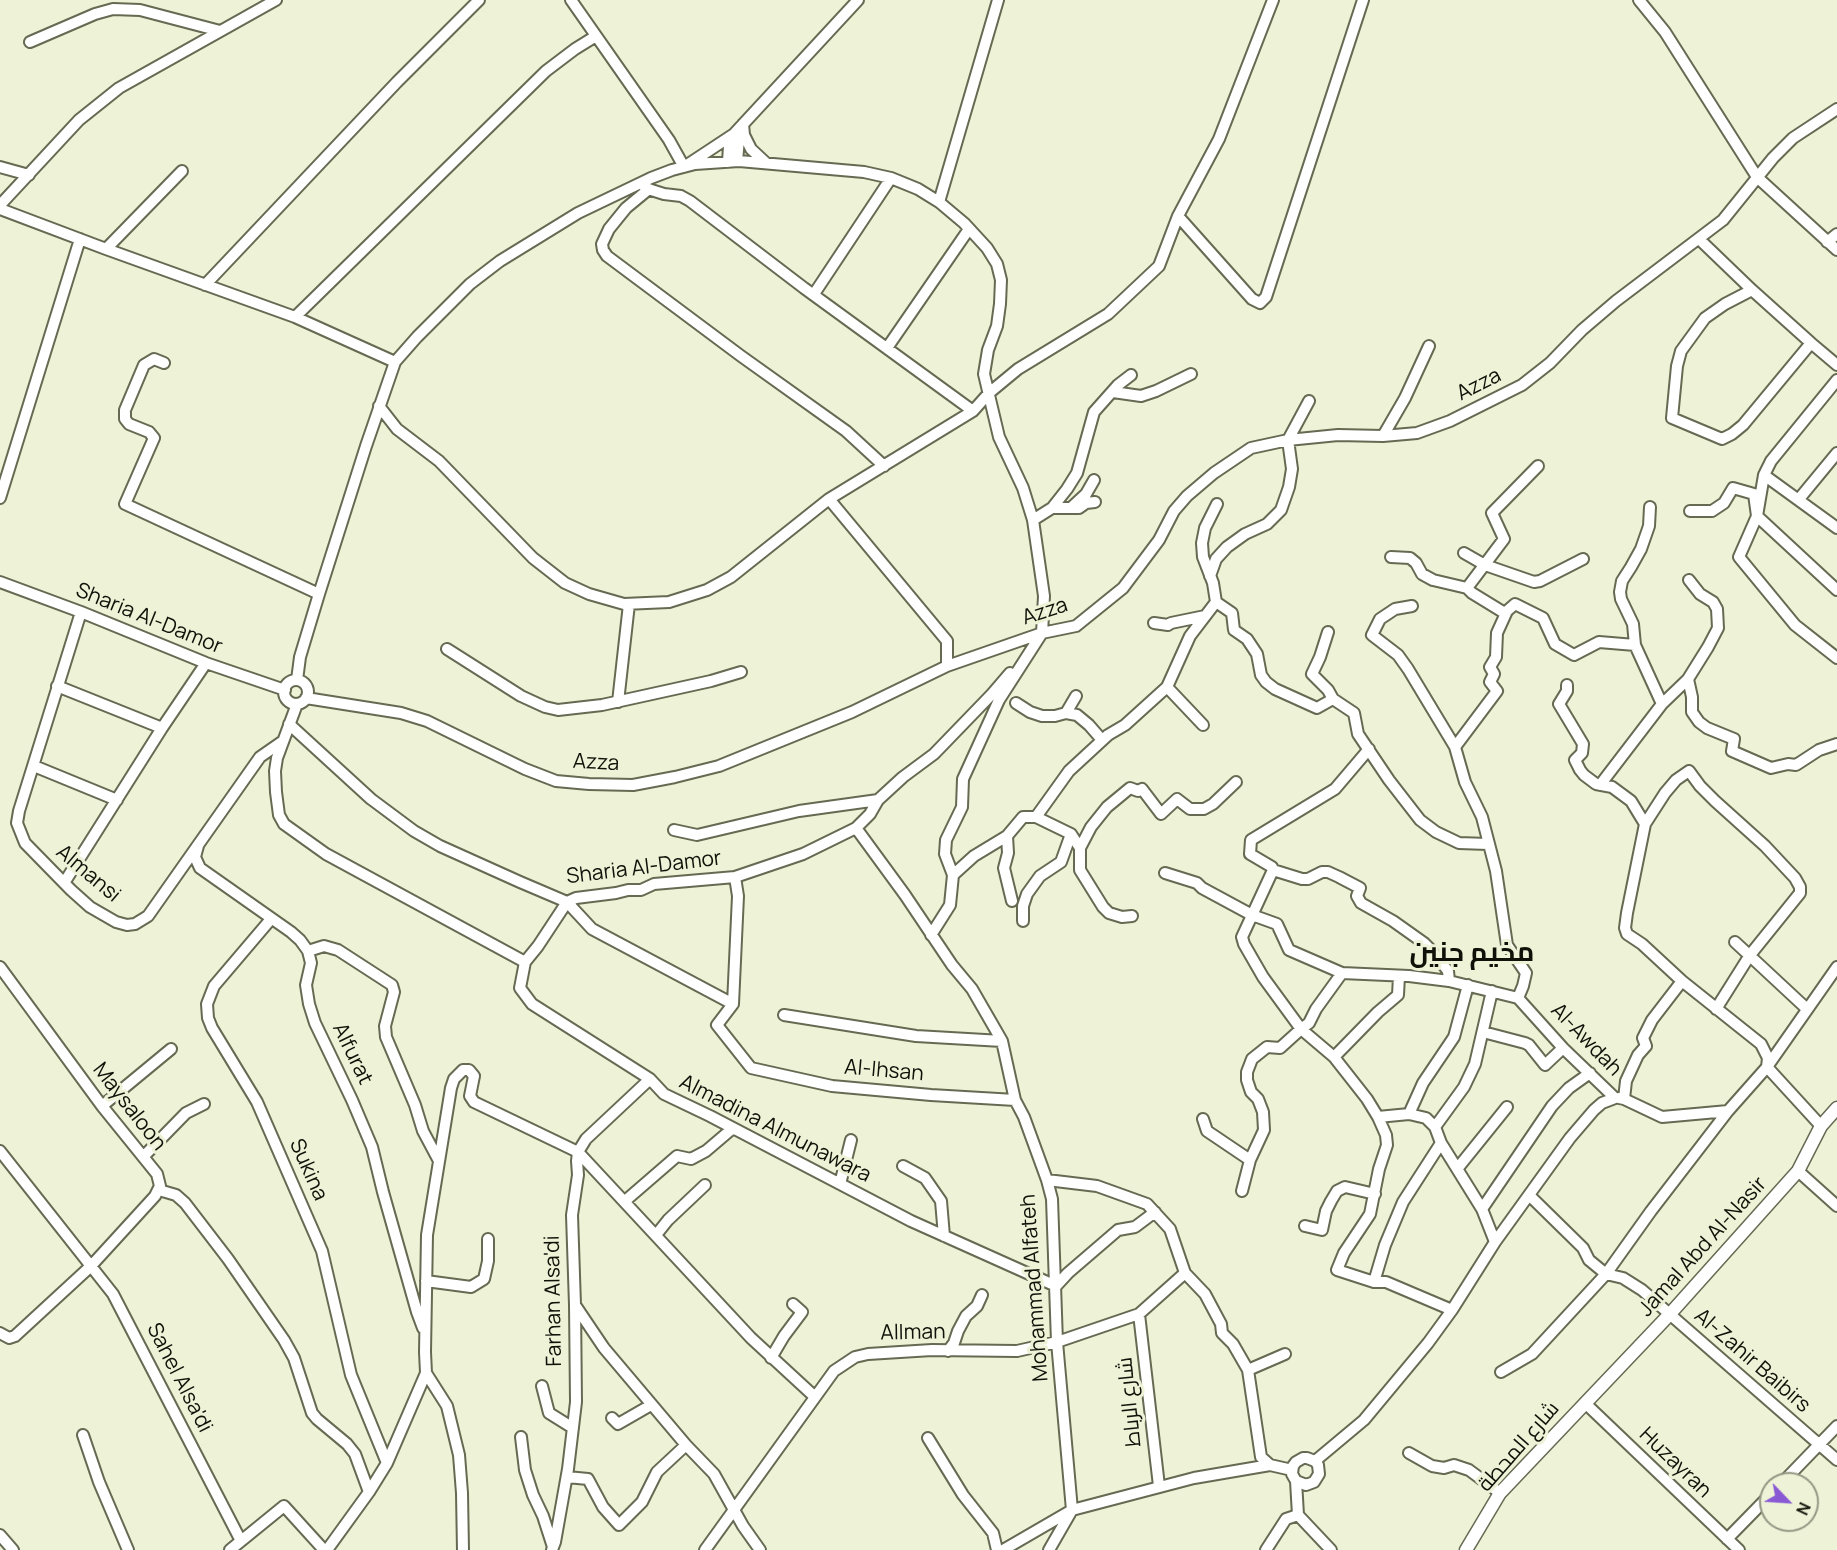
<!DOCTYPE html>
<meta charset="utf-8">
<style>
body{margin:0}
#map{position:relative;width:1837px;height:1550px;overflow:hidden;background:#eef2d7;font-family:Manrope,sans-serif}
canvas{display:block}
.north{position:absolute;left:1759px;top:1472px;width:60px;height:60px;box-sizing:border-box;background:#eef2d7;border:2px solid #959884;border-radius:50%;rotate:115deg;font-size:16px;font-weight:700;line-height:24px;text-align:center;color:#101108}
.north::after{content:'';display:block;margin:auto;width:21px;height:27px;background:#8a5ad4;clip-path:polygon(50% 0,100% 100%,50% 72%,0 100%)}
</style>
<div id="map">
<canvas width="1837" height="1550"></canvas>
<div class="north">N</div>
</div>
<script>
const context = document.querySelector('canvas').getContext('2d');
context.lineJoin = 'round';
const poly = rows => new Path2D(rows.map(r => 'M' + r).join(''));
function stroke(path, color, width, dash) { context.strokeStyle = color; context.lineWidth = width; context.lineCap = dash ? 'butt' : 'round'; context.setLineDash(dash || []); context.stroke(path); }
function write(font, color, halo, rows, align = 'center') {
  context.font = font + ' Manrope,Cairo,sans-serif'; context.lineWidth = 6; context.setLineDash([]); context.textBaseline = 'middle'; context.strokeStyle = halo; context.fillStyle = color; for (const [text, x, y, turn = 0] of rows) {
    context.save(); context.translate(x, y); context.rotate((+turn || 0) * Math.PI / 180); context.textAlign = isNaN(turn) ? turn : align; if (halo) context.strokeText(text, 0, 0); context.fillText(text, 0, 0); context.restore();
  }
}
const minor = poly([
 [571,0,669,140,684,167,734,134],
 [1639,0,1665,32,1757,177,1837,250],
 [30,42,95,14,113,9,140,10,220,31],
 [743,124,744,135,751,149,766,163],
 [737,161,740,128],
 [728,162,729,146,734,134,858,0],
 [0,167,29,175],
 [645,188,664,194,681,196,690,201,804,288,973,411],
 [649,189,626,208,609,229,602,244,603,250,607,256,741,356,846,431,884,466],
 [939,202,998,0],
 [0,205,79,120,119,88,276,0],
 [0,209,106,249,295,317,395,362],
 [1178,216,1252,299,1260,303,1266,297,1363,0],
 [1699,239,1752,290,1811,343,1837,365],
 [1827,242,1837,234],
 [106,249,182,171],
 [205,285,397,82,479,0],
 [1752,290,1725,304,1705,318,1681,351,1677,366,1672,418,1722,439,1732,434,1743,425,1811,343],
 [814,294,891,178],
 [295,317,546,71,575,49,596,36],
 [887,348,969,229],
 [164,363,154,359,144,365,125,410,125,419,129,424,149,432,154,438,125,504,319,594],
 [1837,380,1771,461,1764,475,1757,516,1739,557,1795,625,1837,658],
 [1113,392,1141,396,1156,391,1191,374],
 [379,406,397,429,439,461,533,558,565,583,589,594,624,604,669,602,707,590,731,577,829,499,973,411,989,393,1018,369,1108,314,1159,266,1178,216,1219,139,1273,0],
 [1383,436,1405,398,1429,346],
 [1764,475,1837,528],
 [0,498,80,239],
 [829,499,947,641,947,666],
 [1799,499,1837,453],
 [1073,506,1086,494,1094,480],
 [1650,507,1649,526,1641,549,1631,567,1622,581,1620,592,1621,599,1633,624,1635,645,1662,704],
 [1052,508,1079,508,1086,503,1095,502],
 [1690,511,1712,511,1724,503,1733,488,1754,494,1757,516,1837,590],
 [1033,520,1052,508,1067,489,1077,473,1094,412,1118,385,1131,375],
 [1464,553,1485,565,1534,582,1540,581,1583,559],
 [1391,557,1410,558,1416,563,1422,574,1433,580,1467,588,1472,593,1503,612,1507,611,1515,604,1543,618,1555,644,1574,655,1599,642,1635,645],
 [1210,576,1216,559,1227,547,1245,534,1267,524,1281,510,1289,487,1292,469,1288,440,1309,401],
 [0,582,81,612,206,663,285,690],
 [1467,588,1504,539,1492,513,1538,466],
 [1216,602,1232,613,1234,630,1247,639,1257,654,1261,675,1266,682,1275,689,1317,708,1333,699,1354,713,1358,734,1389,780,1420,820,1436,832,1459,843,1488,844],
 [81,612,19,811,17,823,25,843,71,890,90,907,116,922,127,925,135,924,148,916,260,757,283,741],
 [1154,623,1168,625,1171,623,1205,616],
 [1328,632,1320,657,1312,674,1328,690,1333,699],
 [447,649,521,696,545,707,558,710,602,705,711,681,741,672],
 [1688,679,1692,697,1692,712,1699,722,1707,728,1734,739,1732,751,1771,768,1788,764,1796,765,1819,750,1837,744],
 [297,680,300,657,319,594,366,446,395,362,417,337,470,284,500,261,578,213,651,178,672,170,695,164,739,161,864,172,891,178,918,189,939,202,964,223,987,248,997,264,1001,280,1000,304,997,326,988,350,984,374,999,437,1023,488,1033,520,1044,596,1042,633,999,700,963,779,962,807,946,840,945,854,953,875,950,905,931,935],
 '284 692a12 12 0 1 1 24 0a12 12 0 1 1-24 0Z',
 [1567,685,1567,691,1559,704,1583,744,1582,753,1575,760,1580,770,1584,775,1596,784,1612,787,1631,801,1645,824,1627,913,1625,928,1627,934,1642,944,1682,981,1761,1044,1768,1058,1767,1067,1821,1126],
 [57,686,162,728],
 [1167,687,1203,725],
 [306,698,401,713,427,721,525,769,556,781,589,784,633,785,675,777,719,766,852,712,947,666,1042,633,1076,626,1123,588,1159,540,1174,511,1187,496,1214,473,1251,448,1288,440,1338,435,1383,436,1417,433,1450,421,1522,385,1550,363,1582,330,1616,301,1723,220,1773,158,1793,138,1837,109],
 [618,702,629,604],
 [1016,703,1030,712,1042,716,1055,716,1066,713,1077,715,1089,725,1102,740],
 [297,704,277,758,275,771,276,792,279,815,284,824,326,854,525,962],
 [1066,713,1076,696],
 [289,724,371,799,414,831,440,846,520,882,567,902,576,898,616,893,628,890,641,890,654,884,735,877],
 [1455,747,1497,691,1490,682,1494,674,1490,667,1496,657,1497,633,1507,611],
 [1369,749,1335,789,1251,840,1250,854,1272,867,1273,870,1242,937,1244,944,1263,977,1301,1029,1334,1057,1367,1099,1378,1117],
 [34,766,117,800],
 [1600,785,1662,704,1688,679,1708,647,1718,628,1717,609,1713,602,1700,594,1689,580],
 [1036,817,1071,834,1080,848,1080,870,1103,907,1109,913,1122,917,1132,916],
 [1645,824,1665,793,1676,780,1689,771,1700,786,1715,801,1765,846,1795,878,1800,887,1800,893,1750,955,1716,1009],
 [856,828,905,895,952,965,972,989,1002,1041,1015,1100,1024,1117,1047,1180,1052,1199,1057,1342,1072,1510,1049,1550],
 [674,830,697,835,799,811,878,800],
 [1007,836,1008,853,1004,868,1012,901],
 [198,846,195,857,200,868,291,932,300,940,308,951,311,963,306,985,309,1004,315,1023,352,1100,372,1147,383,1192,417,1312,423,1328],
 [1080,848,1091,827,1107,807,1130,788,1138,791,1142,789,1161,814,1177,799,1190,809,1204,809,1213,804,1236,782],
 [1273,870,1302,879,1308,879,1322,872,1328,872,1339,877,1360,888,1357,896,1361,903,1393,921,1424,943,1432,951,1448,971,1449,981],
 [1165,873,1197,883,1202,888,1252,915,1277,924,1289,950,1342,973,1409,976,1449,981,1518,998],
 [953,875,974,856,1007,836,1023,817,1036,817,1069,771,1108,735,1125,725,1167,687,1190,636,1216,602,1213,583,1203,557,1202,543,1205,528,1217,504],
 [64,883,162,728,206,663],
 [567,902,538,946,525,962,520,988,532,1004,650,1079,664,1094,710,1116,911,1221,1056,1286,1068,1273,1118,1230,1135,1227,1155,1212],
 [567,902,592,929,733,1004],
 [271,919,214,986,207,1004,208,1018,212,1028,257,1102,322,1251,351,1375,387,1463],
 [1023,921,1023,906,1027,894,1040,876,1061,862,1071,834],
 [1735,942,1807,1009],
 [308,951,324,946,338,950,392,985,394,992,385,1026,386,1037,415,1105,423,1131,439,1161],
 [0,967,102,1106,157,1174,160,1186,155,1196,91,1266,15,1336,9,1338,0,1333],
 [733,1004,738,896,735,877,803,854,856,828,870,814,878,800,903,777,934,754,992,694,1010,673],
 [733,1004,717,1025,751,1068,832,1086,931,1095,1015,1100],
 [784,1015,916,1036,1002,1041],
 [1483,1032,1525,1043,1529,1045,1545,1065,1563,1048],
 [1334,1057,1378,1012,1398,995,1399,976],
 [1619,1098,1624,1099,1662,1117,1728,1111],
 [1624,1099,1626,1081,1638,1055,1646,1046,1643,1038,1652,1020,1682,981],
 [102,1106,171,1049],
 [1409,1114,1426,1118,1435,1127,1441,1143,1482,1209,1495,1242],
 [1203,1119,1207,1131,1250,1160],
 [1435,1127,1464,1087,1475,1064,1492,991],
 [0,1151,113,1294,241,1541],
 [143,1157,186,1113,204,1104],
 [903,1166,925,1178,941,1201,944,1236],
 [1457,1169,1507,1107],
 [1798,1171,1837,1206],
 [840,1184,851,1140],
 [159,1190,176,1195,185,1203,228,1259,284,1340,294,1358,312,1413,317,1419,347,1444,355,1454,369,1492],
 [1242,1191,1250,1160,1264,1130,1263,1112,1258,1099,1251,1092,1247,1080,1247,1072,1252,1059,1267,1047,1280,1048,1301,1029,1309,1023,1316,1009,1342,973],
 [1529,1195,1583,1248,1589,1260,1606,1274,1623,1278,1642,1290,1837,1460],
 [625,1201,677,1156,691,1159,706,1151,733,1128],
 [1482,1209,1552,1106,1569,1088,1590,1073],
 [1305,1226,1322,1230,1326,1211,1331,1201,1337,1191,1345,1187,1375,1194],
 [656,1235,668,1220,705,1185],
 [1185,1273,1205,1294,1221,1324,1222,1333,1233,1344,1248,1370,1261,1457,1270,1465],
 [426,1281,471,1287,484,1279,488,1261,488,1239],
 [1374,1282,1385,1245,1403,1202,1441,1143],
 [575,1305,604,1348,686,1445,714,1474,743,1526,760,1550],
 [1452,1310,1386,1282,1374,1282,1337,1270,1344,1253,1370,1214,1379,1169,1387,1145,1386,1135,1378,1117,1409,1114,1423,1083,1454,1037,1468,985],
 [1139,1314,1159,1486],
 [948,1351,954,1343,958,1331,966,1316,977,1306,982,1295],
 [771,1358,784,1336,802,1312,793,1304],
 [1248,1370,1285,1354],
 [1501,1372,1532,1354,1606,1274,1651,1211,1728,1111,1767,1067,1837,967],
 [542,1386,549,1413,573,1428],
 [1585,1403,1739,1550],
 [612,1418,618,1424,651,1405],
 [83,1435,99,1482,128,1550],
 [521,1437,525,1470,533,1495,543,1516,553,1547],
 [928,1438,963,1495,993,1533,997,1550],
 [1409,1453,1432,1466,1444,1468,1454,1465,1469,1470,1500,1493],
 [1315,1461,1364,1420,1428,1343,1452,1310,1495,1242,1570,1138,1594,1110,1602,1103,1615,1098,1563,1048,1518,998,1523,986,1526,973,1507,945,1496,871,1482,817,1465,782,1455,747,1408,669,1398,655,1372,635,1380,619,1395,609,1412,606],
 [567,1477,588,1479,603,1507,619,1525,642,1502,657,1472,686,1445],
 [1296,1481,1306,1485,1314,1482,1319,1474,1318,1465,1315,1461,1307,1458,1303,1458,1296,1462,1293,1466,1292,1474,1296,1481,1298,1515],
 [1781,1484,1837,1426],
 [1298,1515,1331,1550],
 [0,1535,13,1550],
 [1727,1539,1771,1494],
 [230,1550,284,1506,324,1550],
 [327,1550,369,1492,387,1463,426,1373],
 [463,1550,462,1493,459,1455,447,1406,426,1373,425,1352,427,1235,451,1088,454,1079,463,1070,469,1070,474,1076,470,1096,474,1102,578,1152,751,1338,815,1397],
 [552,1550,555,1542,568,1469,576,1402,575,1305,572,1215,578,1175,577,1161,578,1152,586,1139,650,1079],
 [705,1550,834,1371,855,1357,868,1354,932,1350,1017,1351,1057,1342,1139,1314,1185,1273,1170,1229,1147,1204,1097,1186,1047,1180],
 [1003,1550,1072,1510,1194,1478,1270,1465,1292,1470],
 [1266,1550,1286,1519,1298,1515]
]);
const major = poly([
 [1466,1550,1500,1493,1669,1315,1798,1171,1821,1126,1837,1108]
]);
const streetNames = [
 ["Azza",1479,385,-27],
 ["Azza",1045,612,-18],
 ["Sharia Al-Damor",149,619,22],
 ["Azza",596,763,3],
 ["Sharia Al-Damor",644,868,-7],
 ["Almansi",88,874,40],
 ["Al-Awdah",1586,1040,46],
 ["Alfurat",352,1054,64],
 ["Al-Ihsan",884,1071,5],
 ["Maysaloon",129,1107,52],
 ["Almadina Almunawara",775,1129,27],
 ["Sukina",308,1170,66],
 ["Jamal Abd Al-Nasir",1703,1247,-48],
 ["Mohammad Alfateh",1035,1288,-94],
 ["Farhan Alsa'di",554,1301,-91],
 ["AlIman",913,1333,-1],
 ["Al-Zahir Baibirs",1752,1361,41],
 ["Sahel Alsa'di",179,1378,63],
 ["شارع الرباط",1130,1402,-96],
 ["شارع المحطة",1519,1447,-49],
 ["Huzayran",1675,1463,44]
];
const districtNames = [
 ["مخيم جنين",1472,953]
];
stroke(minor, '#666a52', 14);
stroke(major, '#666a52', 15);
stroke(minor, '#fff', 10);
stroke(major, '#fff', 12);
write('21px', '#101108', '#eef2d7', streetNames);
write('bold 27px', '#101108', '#eef2d7', districtNames);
</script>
